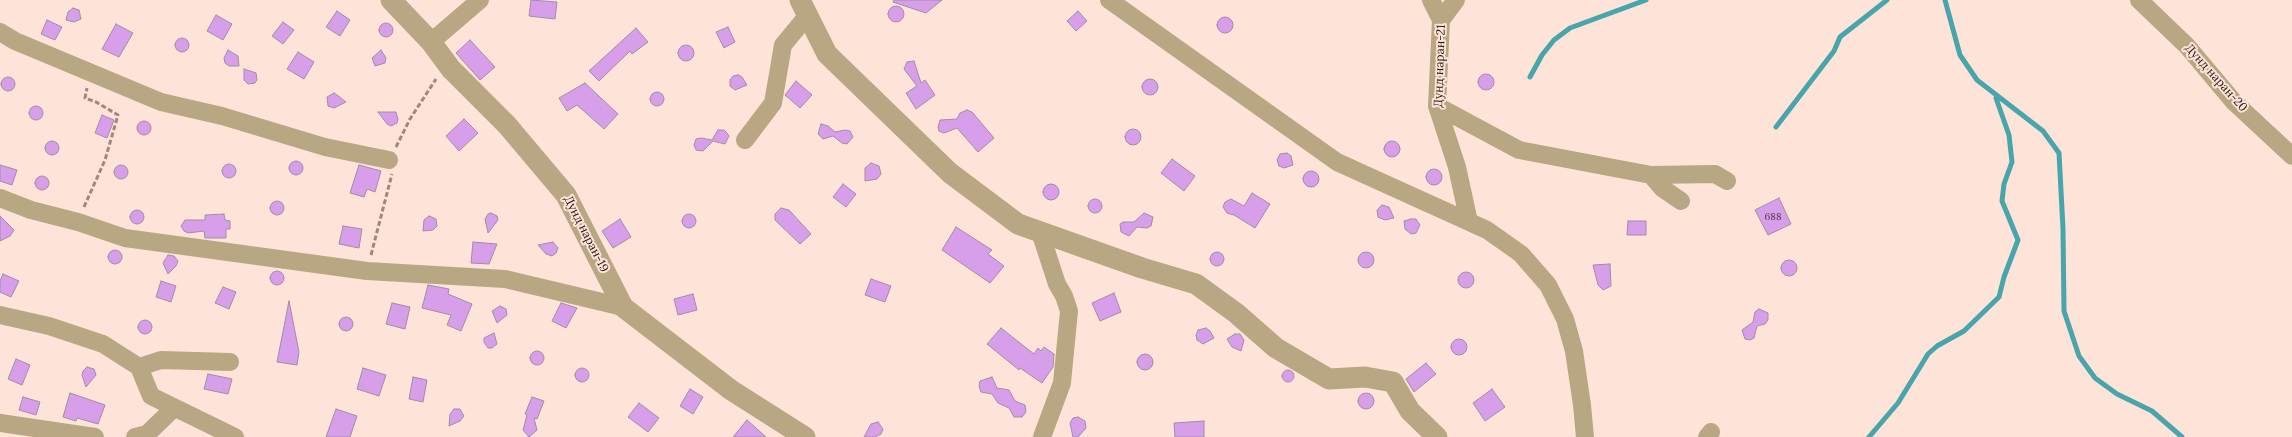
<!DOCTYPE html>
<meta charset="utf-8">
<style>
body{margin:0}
canvas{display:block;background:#fee4d8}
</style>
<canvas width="2292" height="437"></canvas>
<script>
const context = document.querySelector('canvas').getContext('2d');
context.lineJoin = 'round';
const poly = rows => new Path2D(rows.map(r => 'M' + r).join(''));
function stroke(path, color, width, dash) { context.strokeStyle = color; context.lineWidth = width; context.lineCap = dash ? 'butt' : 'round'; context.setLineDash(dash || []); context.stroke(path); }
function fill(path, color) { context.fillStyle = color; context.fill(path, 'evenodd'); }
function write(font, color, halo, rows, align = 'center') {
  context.font = font + ' Lora,serif'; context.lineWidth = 4; context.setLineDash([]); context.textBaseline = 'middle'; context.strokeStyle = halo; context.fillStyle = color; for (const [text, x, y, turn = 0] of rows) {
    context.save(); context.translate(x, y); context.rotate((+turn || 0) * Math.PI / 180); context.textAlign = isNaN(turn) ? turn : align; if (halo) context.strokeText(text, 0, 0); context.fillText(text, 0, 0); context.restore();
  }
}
const stream = poly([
 [1945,0,1960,55,1977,80,2043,131,2059,153,2063,229,2064,311,2079,356,2095,378,2117,394,2152,411,2182,437],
 [1530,77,1542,55,1554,40,1570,28,1646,0],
 [1776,127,1834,51,1840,37,1887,0],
 [1869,437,1898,403,1928,354,1937,346,1964,331,1999,297,2004,277,2018,240,2002,201,2004,184,2012,162,2009,135,1996,98]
]);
const building = poly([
 [531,0,557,2,555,19,529,16,531,0],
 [894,0,942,0,926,13,893,2,894,0],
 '888 14a8 8 0 1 1 16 0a8 8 0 1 1-16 0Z',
 [73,8,79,10,81,19,74,22,66,20,68,12,73,8],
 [337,11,350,20,340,36,326,27,337,11],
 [1078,11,1087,21,1076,31,1067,21,1078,11],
 [216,15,232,24,223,40,207,31,216,15],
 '1217 25a8 8 0 1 1 16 0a8 8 0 1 1-16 0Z',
 [47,20,62,27,55,40,41,34,47,20],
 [283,22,294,30,283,44,272,36,283,22],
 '379 30a7 7 0 1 1 14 0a7 7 0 1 1-14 0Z',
 [116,24,133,33,119,57,102,49,116,24],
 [728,27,735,42,724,48,716,32,728,27],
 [636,28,648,42,632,54,630,51,599,81,589,71,636,28],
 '175 45a7 7 0 1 1 14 0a7 7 0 1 1-14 0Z',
 [470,40,495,67,480,80,456,53,470,40],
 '678 53a8 8 0 1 1 16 0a8 8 0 1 1-16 0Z',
 [228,50,238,56,239,66,229,66,225,63,224,58,228,50],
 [381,50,386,58,385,63,375,66,372,58,381,50],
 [298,52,314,62,304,79,287,69,298,52],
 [914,61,921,83,925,80,935,95,916,109,906,93,917,86,904,69,907,62,914,61],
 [244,69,256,73,257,80,255,83,248,84,244,80,244,69],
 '1478 82a8 8 0 1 1 16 0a8 8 0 1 1-16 0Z',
 [738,75,742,77,747,85,735,90,730,86,730,80,733,76,738,75],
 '1 84a7 7 0 1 1 14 0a7 7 0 1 1-14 0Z',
 '1142 87a8 8 0 1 1 16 0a8 8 0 1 1-16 0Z',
 [796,81,812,95,800,108,785,95,796,81],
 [585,83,618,114,604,129,577,105,567,111,559,98,585,83],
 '650 99a7 7 0 1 1 14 0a7 7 0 1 1-14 0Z',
 [334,93,337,95,346,102,334,108,328,106,327,97,334,93],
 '29 113a7 7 0 1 1 14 0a7 7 0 1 1-14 0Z',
 [967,110,972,112,994,138,978,152,957,128,944,133,939,131,938,127,940,120,957,119,960,113,967,110],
 [378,112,396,112,398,119,397,123,391,126,387,124,378,112],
 [102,115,114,120,107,138,95,133,102,115],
 [464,119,478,133,459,151,446,136,464,119],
 '137 128a7 7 0 1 1 14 0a7 7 0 1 1-14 0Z',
 [821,124,828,126,835,132,845,130,850,131,853,137,847,144,842,143,833,136,823,139,818,134,821,124],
 '1125 137a8 8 0 1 1 16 0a8 8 0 1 1-16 0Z',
 [718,130,724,130,727,133,729,136,725,144,713,141,703,151,696,150,694,145,696,139,701,138,712,140,718,130],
 '45 148a7 7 0 1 1 14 0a7 7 0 1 1-14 0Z',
 '1384 149a8 8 0 1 1 16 0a8 8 0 1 1-16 0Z',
 [1287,153,1291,156,1293,165,1284,168,1279,166,1277,160,1280,154,1287,153],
 [1172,159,1195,176,1184,191,1161,173,1172,159],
 '289 168a7 7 0 1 1 14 0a7 7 0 1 1-14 0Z',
 [871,163,879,166,881,174,877,179,865,181,865,168,871,163],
 '222 171a7 7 0 1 1 14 0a7 7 0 1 1-14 0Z',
 [0,165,17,170,12,185,0,181,0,165],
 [359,165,381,171,375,192,367,189,364,197,350,193,359,165],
 '114 172a7 7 0 1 1 14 0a7 7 0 1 1-14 0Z',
 '1426 177a8 8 0 1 1 16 0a8 8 0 1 1-16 0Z',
 '1303 179a8 8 0 1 1 16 0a8 8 0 1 1-16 0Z',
 '35 183a7 7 0 1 1 14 0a7 7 0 1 1-14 0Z',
 [843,184,856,194,846,207,833,197,843,184],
 '1043 192a8 8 0 1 1 16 0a8 8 0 1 1-16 0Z',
 [1252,193,1270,204,1255,228,1234,215,1227,213,1223,207,1225,202,1231,199,1244,206,1252,193],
 [1779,198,1791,224,1768,235,1755,210,1779,198],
 '1088 206a7 7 0 1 1 14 0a7 7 0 1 1-14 0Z',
 '270 208a7 7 0 1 1 14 0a7 7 0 1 1-14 0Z',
 [1382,205,1389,207,1394,218,1385,220,1378,217,1377,210,1382,205],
 [781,208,789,210,811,234,800,244,775,220,775,214,781,208],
 '130 217a7 7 0 1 1 14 0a7 7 0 1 1-14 0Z',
 [491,213,497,216,498,220,488,233,485,219,488,214,491,213],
 [1144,213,1153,217,1151,226,1147,228,1137,227,1129,236,1121,232,1120,224,1123,222,1134,222,1144,213],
 '682 221a7 7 0 1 1 14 0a7 7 0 1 1-14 0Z',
 [224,214,225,220,230,221,230,229,226,229,226,238,205,238,204,231,188,233,184,231,181,226,185,220,205,220,205,215,224,214],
 [0,216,14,230,10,236,0,241,0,216],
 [429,216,436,219,437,226,433,230,423,231,424,220,429,216],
 [620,219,631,237,613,248,602,231,620,219],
 [1411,219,1416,219,1420,225,1416,233,1411,234,1405,229,1404,221,1411,219],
 [1628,221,1646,221,1646,235,1627,235,1628,221],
 [343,226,362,229,359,248,339,244,343,226],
 [956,227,992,250,988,254,1004,266,990,283,942,250,956,227],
 [473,242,497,244,489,264,471,263,473,242],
 [553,242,558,248,556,253,552,256,546,254,538,245,553,242],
 '108 257a7 7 0 1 1 14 0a7 7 0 1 1-14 0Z',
 '1210 259a7 7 0 1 1 14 0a7 7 0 1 1-14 0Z',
 '1358 260a8 8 0 1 1 16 0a8 8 0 1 1-16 0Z',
 [168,255,174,256,178,261,176,266,168,274,163,263,168,255],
 '1781 268a8 8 0 1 1 16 0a8 8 0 1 1-16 0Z',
 [1610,264,1611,286,1603,290,1598,285,1593,265,1610,264],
 '270 278a7 7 0 1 1 14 0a7 7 0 1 1-14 0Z',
 '1458 280a8 8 0 1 1 16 0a8 8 0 1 1-16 0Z',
 [3,274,19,281,11,297,0,292,0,281,3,274],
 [871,279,891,286,885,302,865,295,871,279],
 [161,281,176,286,171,302,156,297,161,281],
 [428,285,449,289,448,294,472,304,461,331,447,325,451,315,422,308,428,285],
 [223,287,236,292,229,309,215,303,223,287],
 [1114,293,1121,312,1100,321,1092,303,1114,293],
 [693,294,697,310,678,315,674,299,693,294],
 [289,301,299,352,297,365,277,362,289,301],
 [392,303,410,307,405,329,386,324,392,303],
 [561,303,577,308,566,328,552,321,561,303],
 [500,306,506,309,507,315,497,323,492,311,500,306],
 [1759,309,1768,313,1768,320,1765,324,1757,326,1754,338,1750,340,1745,339,1742,330,1753,322,1755,312,1759,309],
 '339 324a7 7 0 1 1 14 0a7 7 0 1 1-14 0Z',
 '138 327a7 7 0 1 1 14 0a7 7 0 1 1-14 0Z',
 [1001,328,1034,354,1038,348,1041,351,1044,347,1054,354,1053,367,1042,383,1020,368,1019,370,987,344,1001,328],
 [1206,328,1210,331,1214,338,1203,344,1197,340,1196,335,1198,330,1206,328],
 [494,333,497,344,492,348,488,348,484,342,484,338,494,333],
 [1235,334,1240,334,1244,340,1241,351,1232,347,1227,339,1235,334],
 '1451 347a8 8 0 1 1 16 0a8 8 0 1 1-16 0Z',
 '530 358a7 7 0 1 1 14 0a7 7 0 1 1-14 0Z',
 '1137 362a8 8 0 1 1 16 0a8 8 0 1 1-16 0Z',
 [16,359,30,365,22,385,8,379,16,359],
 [1426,363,1436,374,1414,392,1406,379,1426,363],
 [87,367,94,369,96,375,86,387,82,375,83,371,87,367],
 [363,368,386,375,379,396,357,389,363,368],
 '575 375a7 7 0 1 1 14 0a7 7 0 1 1-14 0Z',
 '1282 376a6 6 0 1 1 12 0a6 6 0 1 1-12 0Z',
 [208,374,232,379,228,394,204,389,208,374],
 [413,377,427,380,423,402,409,399,413,377],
 [992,377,997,388,1009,390,1015,401,1025,405,1026,412,1022,417,1014,417,1009,408,998,403,992,394,981,392,979,386,980,381,992,377],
 [690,389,703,397,693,414,680,406,690,389],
 [1492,389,1505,407,1485,421,1473,403,1492,389],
 [70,393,105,405,98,424,77,418,76,421,63,417,70,393],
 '1358 401a8 8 0 1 1 16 0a8 8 0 1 1-16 0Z',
 [23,397,40,402,36,415,19,410,23,397],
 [532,397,544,401,537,419,534,418,537,430,529,437,523,430,527,415,525,414,532,397],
 [639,403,659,418,648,432,628,417,639,403],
 [336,409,357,416,350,437,326,437,336,409],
 [454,409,460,409,464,416,460,421,449,426,450,414,454,409],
 [1078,417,1085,421,1086,428,1078,437,1073,437,1070,423,1073,418,1078,417],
 [747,420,766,437,733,437,747,420],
 [1204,421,1204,437,1175,437,1174,423,1204,421],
 [878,422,883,429,881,434,875,437,864,437,871,424,878,422]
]);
const path = poly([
 [396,147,410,119,436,79],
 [84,207,105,160,118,115,96,102,85,98,87,88],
 [371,255,392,174]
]);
const minor = poly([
 [1109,0,1337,162,1487,230,1521,254,1548,285,1565,319,1574,351,1582,405,1585,437],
 [1431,0,1441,20],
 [1456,0,1441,20,1437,106,1457,167,1469,222],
 [2139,0,2187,46,2234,102,2292,156],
 [0,32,15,41,161,102,222,116,325,147,389,160],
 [431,42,480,0],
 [1437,106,1519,150,1651,175,1662,188,1681,201],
 [745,140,773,103,783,45,808,15],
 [1651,175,1715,174,1727,181],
 [0,198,31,210,78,222,125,238,367,271,505,279,623,307],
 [1040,232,1057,284,1064,296,1069,311,1062,383,1042,437],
 [0,315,49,326,103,344,139,367,151,396,235,437],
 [139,367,161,360,230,362],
 [0,423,95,437],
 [135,437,147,434,173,409],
 [1707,437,1711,432]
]);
const tertiary = poly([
 [391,0,431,42,451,69,507,125,566,195,623,307,731,390,805,437],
 [800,0,827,54,950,173,1018,224,1142,268,1196,284,1236,313,1276,348,1329,379,1365,377,1393,382,1410,411,1437,437]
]);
const numberNames = [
 ["688",1773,217]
];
const streetNames = [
 ["Дунд наран-21",1440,66,-88],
 ["Дунд наран-20",2216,78,48],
 ["Дунд наран-19",586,234,63]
];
stroke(stream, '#49a5ac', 5);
fill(building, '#d79fe9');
stroke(building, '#a08da6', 1);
stroke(path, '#9c897f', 3, [5, 2.5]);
stroke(minor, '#b9a683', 18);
stroke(tertiary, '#b9a683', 21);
write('10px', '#4f3947', null, numberNames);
write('12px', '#221711', '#fee4d8', streetNames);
</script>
